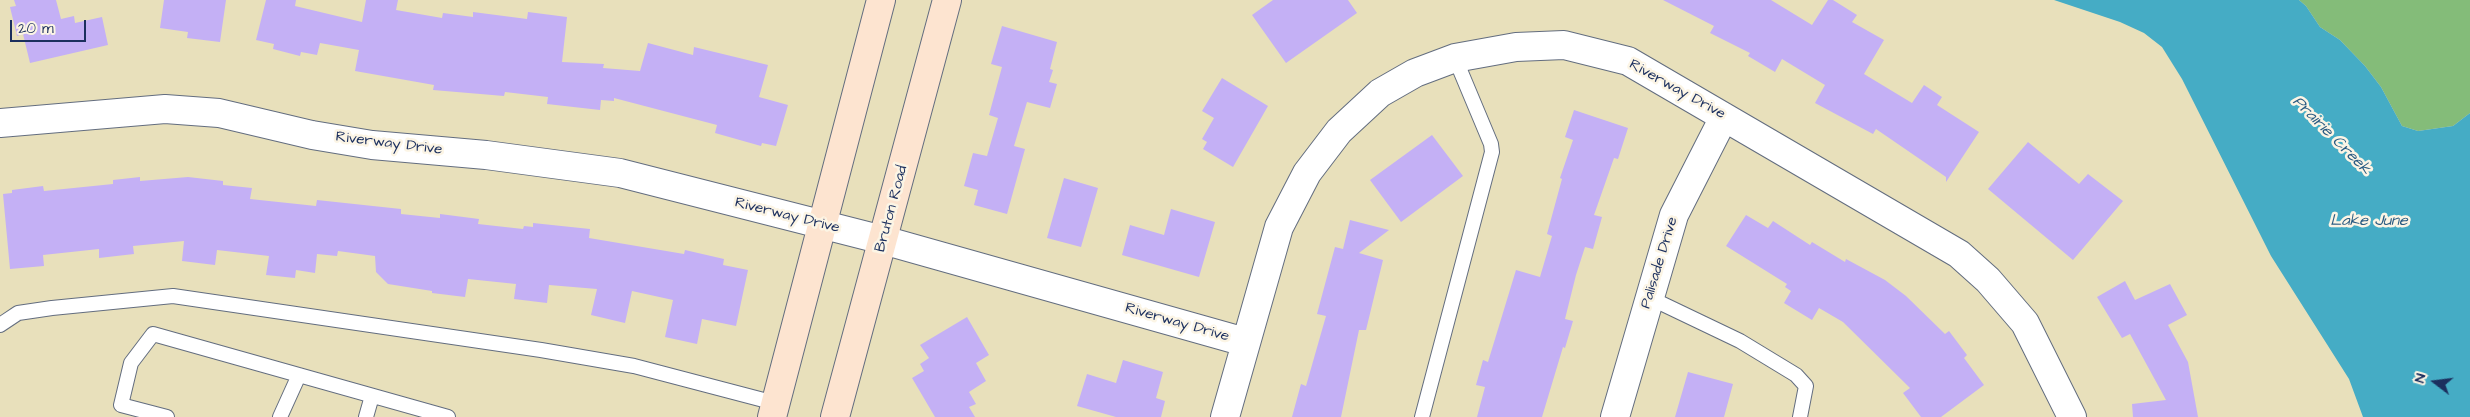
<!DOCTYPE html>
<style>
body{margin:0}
#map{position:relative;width:2470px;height:417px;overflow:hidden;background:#e8e0bb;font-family:"Architects Daughter",sans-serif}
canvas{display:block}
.north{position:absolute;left:2410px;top:357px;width:50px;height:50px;-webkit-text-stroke:4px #fcf5e5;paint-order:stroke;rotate:285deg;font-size:14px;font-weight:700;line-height:20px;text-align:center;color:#1b2f5e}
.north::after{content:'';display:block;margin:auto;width:18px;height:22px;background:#1b2f5e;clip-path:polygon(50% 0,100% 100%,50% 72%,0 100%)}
.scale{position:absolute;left:10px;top:20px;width:76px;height:22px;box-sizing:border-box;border:2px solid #1b2f5e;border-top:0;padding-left:6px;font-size:15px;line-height:18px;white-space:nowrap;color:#1b2f5e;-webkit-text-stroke:4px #fcf5e5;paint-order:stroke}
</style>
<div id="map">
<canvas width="2470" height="417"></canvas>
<div class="north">N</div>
<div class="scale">20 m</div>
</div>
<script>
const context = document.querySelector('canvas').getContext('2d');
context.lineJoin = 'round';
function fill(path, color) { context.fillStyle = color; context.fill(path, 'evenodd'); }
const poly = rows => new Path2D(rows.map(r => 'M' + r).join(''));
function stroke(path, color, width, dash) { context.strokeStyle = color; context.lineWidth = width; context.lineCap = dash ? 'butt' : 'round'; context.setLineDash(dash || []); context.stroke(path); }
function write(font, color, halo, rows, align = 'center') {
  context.font = font + ' "Architects Daughter",sans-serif'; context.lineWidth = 5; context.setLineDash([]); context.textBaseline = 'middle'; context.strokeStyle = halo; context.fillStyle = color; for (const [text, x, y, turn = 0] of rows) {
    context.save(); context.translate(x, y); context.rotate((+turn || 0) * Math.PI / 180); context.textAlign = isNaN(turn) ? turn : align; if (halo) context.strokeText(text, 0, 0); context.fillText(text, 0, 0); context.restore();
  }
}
const forest = poly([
 [2299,0,2470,0,2470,113,2453,126,2418,131,2402,126,2381,87,2365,66,2340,40,2320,27,2306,6]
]);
const water = poly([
 [2054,0,2299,0,2306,6,2320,27,2340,40,2365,66,2381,87,2402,126,2418,131,2453,126,2470,113,2470,417,2363,417,2349,379,2271,256,2182,79,2162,47,2144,33,2120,22]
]);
const building = poly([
 [14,0,56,0,61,19,74,16,75,23,102,17,108,45,30,63,23,34,17,36,10,7,16,6],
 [164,0,226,0,220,42,187,38,188,32,160,28],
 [266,0,296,0,295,6,362,22,366,0,398,0,396,10,442,18,443,13,473,17,473,12,527,19,528,12,567,17,562,62,604,64,603,68,640,71,648,43,693,55,694,47,768,65,759,97,788,105,776,146,762,143,761,146,715,133,717,125,614,98,614,101,601,100,600,110,547,104,548,97,505,92,504,96,433,90,434,85,355,71,359,50,320,43,317,55,301,52,300,56,273,49,274,44,256,40],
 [1273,0,1348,0,1357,13,1286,63,1252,15],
 [1663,0,1771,0,1812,25,1828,0,1833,0,1857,15,1852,22,1884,40,1864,74,1912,103,1924,85,1942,97,1937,105,1979,132,1946,182,1946,177,1876,129,1873,134,1815,103,1825,85,1782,59,1775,72,1748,56,1750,53,1710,33,1714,26],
 [1002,26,1057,42,1050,69,1053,70,1049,82,1057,84,1050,108,1027,102,1014,146,1025,149,1007,214,974,205,978,190,964,186,973,153,987,156,998,118,989,115,1002,67,991,64],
 [1222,78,1268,106,1233,167,1203,149,1207,142,1202,139,1214,118,1202,111],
 [1574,110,1628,128,1618,159,1614,158,1594,215,1602,217,1593,249,1585,247,1576,275,1565,319,1573,321,1565,348,1563,347,1542,417,1477,417,1485,387,1476,385,1483,360,1488,362,1516,270,1540,277,1552,236,1547,234,1562,179,1560,178,1573,140,1565,137],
 [1432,135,1463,176,1401,222,1370,180],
 [2028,142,2079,184,2088,174,2123,201,2073,260,1988,189],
 [140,177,140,181,188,177,223,181,223,185,252,188,250,199,316,206,317,200,401,209,401,214,440,218,440,214,479,219,478,224,523,229,524,226,533,227,533,223,590,229,589,238,684,254,685,250,724,259,723,265,748,270,736,326,702,319,697,344,665,337,673,300,632,291,625,323,591,315,597,289,549,285,547,303,514,299,516,284,468,279,465,297,432,293,432,291,388,284,376,272,375,256,338,251,337,256,317,254,315,273,296,270,295,278,266,275,269,256,217,250,215,265,182,261,184,241,133,246,134,254,99,258,99,249,43,255,44,266,10,269,3,194,12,193,12,190,43,186,44,191,113,184,113,180],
 [1064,178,1098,188,1081,247,1047,238],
 [1171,209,1215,222,1199,277,1122,255,1130,225,1164,235],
 [1746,215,1768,228,1773,221,1810,245,1812,242,1845,262,1846,259,1885,280,1906,296,1945,334,1949,331,1967,355,1964,358,1984,385,1941,417,1921,417,1903,393,1910,388,1843,322,1819,308,1812,320,1784,303,1791,291,1785,287,1787,284,1726,246],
 [1350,220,1389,230,1359,253,1383,260,1366,330,1359,330,1341,417,1292,417,1301,384,1306,386,1326,316,1317,314,1335,247,1343,249],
 [2125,281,2135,300,2170,284,2187,315,2168,325,2188,362,2198,417,2133,417,2132,404,2166,400,2130,334,2122,338,2097,297],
 [967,317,989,355,976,363,986,381,969,392,976,404,969,407,975,417,935,417,912,378,924,371,920,364,929,358,920,345],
 [1123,360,1163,372,1156,398,1165,401,1161,417,1116,417,1077,406,1087,374,1116,383],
 [1688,372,1733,384,1724,417,1675,417]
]);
const lane = poly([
 [1648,297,1740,341,1796,375,1806,386,1800,417],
 [0,325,18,313,52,308,173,296,541,350,634,366,775,403],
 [167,417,121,405,131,363,153,334,448,417],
 [280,417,299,375],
 [366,417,372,396],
 [1422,417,1492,152,1491,144,1455,58]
]);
const street = poly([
 [0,123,165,109,219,113,312,135,372,145,486,155,620,173,883,240,1245,342],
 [1225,417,1279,227,1307,173,1339,131,1380,93,1415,73,1455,58,1516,47,1564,45,1628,61,1959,254,1988,280,2025,323,2072,417],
 [1615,417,1674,215,1724,117]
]);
const secondary = poly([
 [772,417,881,0],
 [835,417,947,0]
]);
const streetNames = [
 ["Riverway Drive",1677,90,29],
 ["Riverway Drive",389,144,7],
 ["Bruton Road",892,209,-75],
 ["Riverway Drive",787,216,14],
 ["Palisade Drive",1660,263,-73],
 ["Riverway Drive",1177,323,16]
];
const waterNames = [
 ["Prairie Creek",2331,136,45],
 ["Lake June",2369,222]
];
fill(forest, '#84bc79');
fill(water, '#45acc5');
fill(building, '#c4b0f5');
stroke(lane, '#636d7f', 16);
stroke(street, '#636d7f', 30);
stroke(secondary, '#636d7f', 30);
stroke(lane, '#fff', 14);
stroke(street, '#fff', 28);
stroke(secondary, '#fde4d0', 28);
write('15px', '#1b2f5e', '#fcf5e5', streetNames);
write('italic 16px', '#2a5b82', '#fcf5e5', waterNames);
</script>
